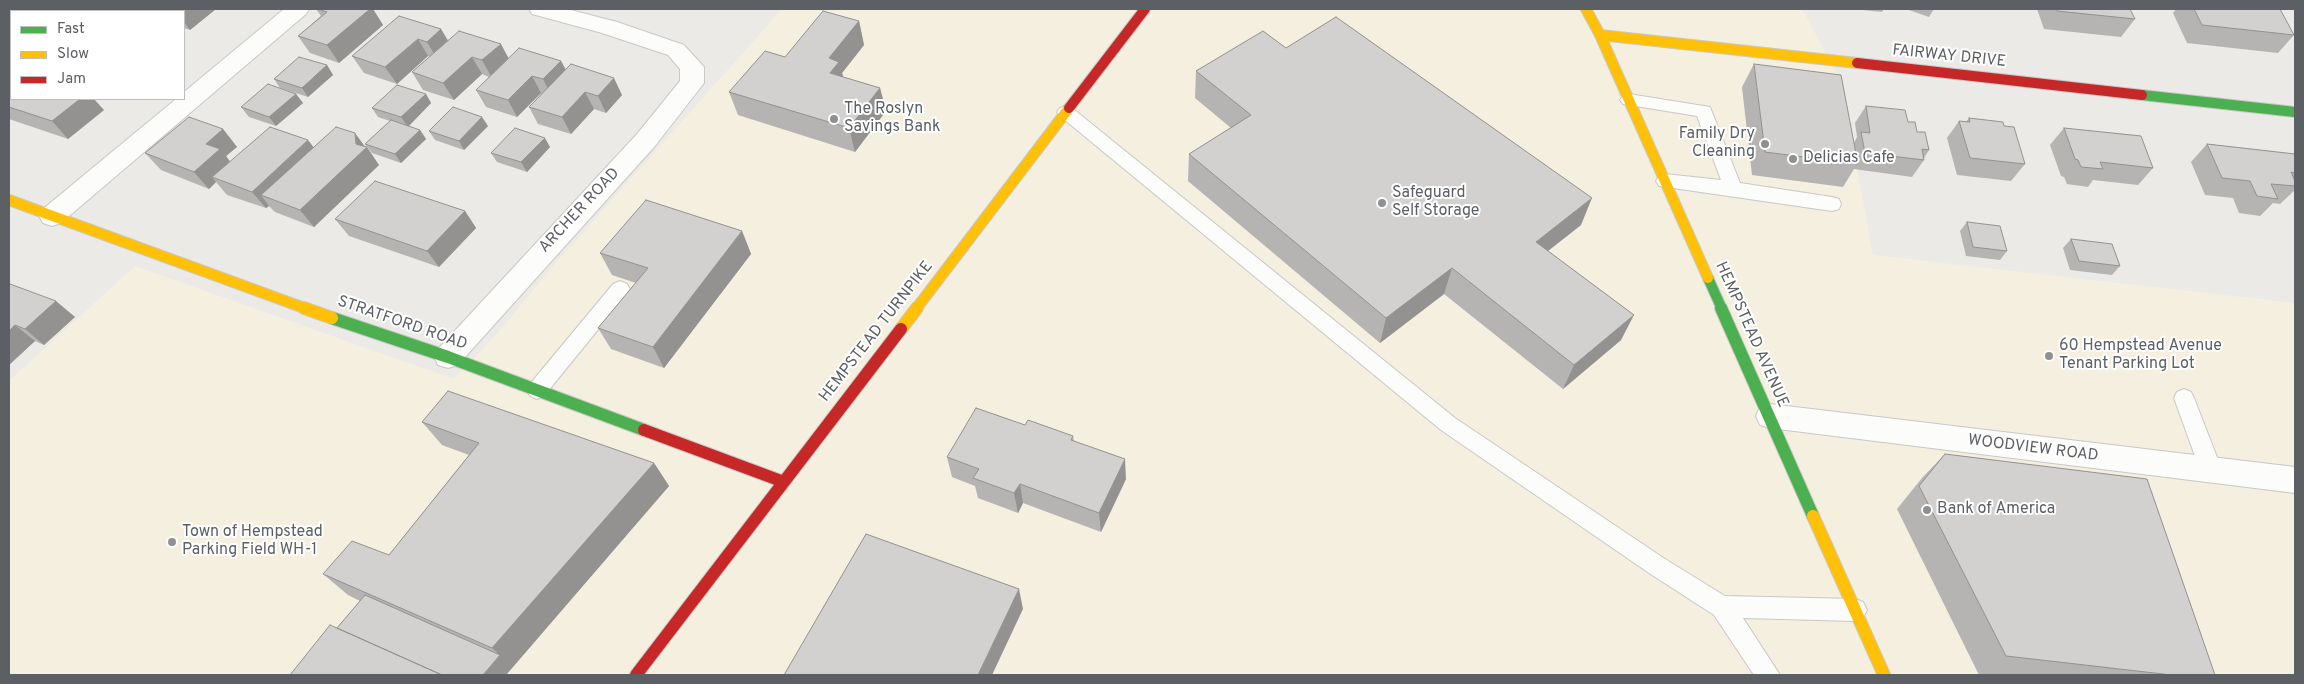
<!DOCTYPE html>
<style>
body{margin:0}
#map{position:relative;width:2304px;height:684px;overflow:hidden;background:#ebeae6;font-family:Overpass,sans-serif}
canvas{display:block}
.frame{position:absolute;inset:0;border:10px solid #5c5f63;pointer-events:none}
.legend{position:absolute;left:10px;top:10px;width:175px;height:90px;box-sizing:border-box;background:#fff;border:1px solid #bebfc1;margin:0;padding:6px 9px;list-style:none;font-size:15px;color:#5c5f63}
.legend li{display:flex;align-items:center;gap:10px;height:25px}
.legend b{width:25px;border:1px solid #bebfc1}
</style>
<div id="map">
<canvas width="2304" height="684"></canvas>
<div class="frame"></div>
<ul class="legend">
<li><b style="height:6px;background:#4caf50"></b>Fast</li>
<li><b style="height:6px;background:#ffc107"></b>Slow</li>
<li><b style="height:6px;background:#c62828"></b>Jam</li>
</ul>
</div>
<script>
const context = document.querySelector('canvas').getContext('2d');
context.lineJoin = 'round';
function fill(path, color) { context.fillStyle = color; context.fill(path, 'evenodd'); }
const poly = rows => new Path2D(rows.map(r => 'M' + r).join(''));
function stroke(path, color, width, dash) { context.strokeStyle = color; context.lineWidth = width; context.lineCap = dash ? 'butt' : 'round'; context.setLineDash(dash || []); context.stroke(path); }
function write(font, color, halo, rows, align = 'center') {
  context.font = font + ' Overpass,sans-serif'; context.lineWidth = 4; context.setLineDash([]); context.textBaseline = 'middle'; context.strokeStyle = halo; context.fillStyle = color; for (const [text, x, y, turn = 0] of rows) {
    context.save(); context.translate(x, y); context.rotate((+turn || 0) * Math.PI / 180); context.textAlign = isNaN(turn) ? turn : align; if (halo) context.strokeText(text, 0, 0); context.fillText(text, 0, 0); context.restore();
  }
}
const commercial = poly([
 [782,9,1802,9,1841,81,1873,255,2295,303,2295,675,9,675,9,381,135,266,454,379,495,336,560,258]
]);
const lane = poly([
 [1629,94,1710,107,1740,183,1832,197,1839,199,1841,204,1839,209,1832,211,1659,186,1656,181,1659,176,1665,174,1721,180,1697,116,1623,104,1620,100,1623,96,1629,94],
 [1066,106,1072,108,1455,418,1665,559,1725,596,1855,599,1863,602,1867,610,1863,618,1855,621,1743,618,1780,675,1754,675,1714,615,1649,573,1441,430,1060,116,1057,112,1060,108,1066,106],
 [620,281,627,284,630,289,627,294,544,396,537,399,530,396,527,390,530,384,613,284,620,281],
 [2184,389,2191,392,2194,398,2222,470,2219,477,2211,479,2203,477,2200,470,2174,398,2177,392,2184,389]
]);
const street = poly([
 [284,9,309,9,306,14,61,223,52,226,43,223,39,216,43,209,176,99,184,99,184,92,284,9],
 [529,9,567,9,617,22,684,45,704,67,704,83,655,146,458,365,448,368,438,365,434,357,438,349,637,134,680,81,680,69,668,55,602,33,532,14,529,9],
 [1770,404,2295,467,2295,493,1770,428,1760,425,1756,416,1760,407,1770,404]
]);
const fastFar1 = poly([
 [2142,95,2295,112],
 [1708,278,1722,309]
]);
const fast = poly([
 [1721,308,1813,516],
 [332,318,448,357,644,430]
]);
const slowFar1 = poly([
 [1586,9,1600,35,1708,278],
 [1600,35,1857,63],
 [9,200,307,309],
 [916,309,1069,108]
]);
const slow = poly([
 [304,308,332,318],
 [901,329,917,308],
 [1813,516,1884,675]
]);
const jamFar1 = poly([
 [1857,63,2142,95],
 [1069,108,1145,9]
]);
const jam = poly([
 [644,430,784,482],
 [636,675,901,329]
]);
const wall = poly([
 [153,9,216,9,190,30,184,28,184,11,155,11],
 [316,9,373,9,383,25,339,63,310,53,298,36,321,16],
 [1852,9,1884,9,1882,12],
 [1906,9,1934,9,1929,17],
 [2037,9,2130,9,2135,19,2121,37,2044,29],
 [2176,9,2280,9,2294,35,2278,53,2187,43,2173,13],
 [859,21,864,45,842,73,843,77,880,88,886,111,855,152,738,115,729,92,785,57],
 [441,29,448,40,508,58,561,61,566,70,622,95,606,113,594,109,571,134,538,124,529,107,542,93,541,93,517,117,486,107,476,90,489,77,482,74,454,100,423,90,412,72,430,57,428,56,397,84,364,73,352,56],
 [1286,48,1581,225,1548,251,1621,340,1563,389,1444,294,1380,343,1188,181,1189,154,1231,128,1195,98,1196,71],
 [1754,64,1854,143,1857,137,1855,123,1866,106,1908,122,1917,132,1929,150,1924,158,1924,160,1912,177,1854,169,1843,187,1752,175,1742,87],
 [327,65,333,75,308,97,280,88,274,79],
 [9,76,104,110,68,139,9,119],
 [296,94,303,103,276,126,249,117,241,107],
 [426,94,431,103,408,126,420,130,426,139,401,163,372,153,365,144,390,121,378,117,372,108],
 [1969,118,2025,164,2011,181,1957,175,1947,138,1959,121,1966,122],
 [488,126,464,150,435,140,429,131],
 [2064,128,2153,168,2138,185,2093,180,2088,187,2067,184,2064,177,2061,176,2050,145],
 [223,129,237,147,226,156,230,162,314,147,364,147,379,165,314,227,275,212,269,206,266,208,227,195,216,182,209,189,161,170,145,153],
 [2207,144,2295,154,2295,190,2280,204,2273,203,2260,216,2239,213,2233,198,2205,195,2191,162],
 [550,147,527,172,497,162,491,153],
 [465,211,476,228,439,267,349,236,335,219],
 [1967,222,2007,251,2000,260,1966,256,1960,231],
 [742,231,751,254,664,368,611,349,598,328,636,283,612,275,600,253],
 [2071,239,2120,266,2112,275,2070,270,2063,248],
 [9,286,75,317,44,345,35,341,9,365],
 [422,422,654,463,669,486,506,675,290,675,337,628,360,601,348,595,323,574,389,555,469,455,442,445],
 [1025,425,1073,436,1074,441,1126,479,1101,532,1023,503,1018,513,978,498,975,486,952,477,947,457],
 [1945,454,2215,675,1979,675,1897,509,1922,478]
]);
const shadedWall = poly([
 [108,9,110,9,112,11,105,11],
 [180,9,216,9,190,30,184,22,184,11,177,11],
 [370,9,373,9,383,25,339,63,327,45],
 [859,21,864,45,842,73,846,85,830,73,829,58],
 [441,29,451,47,437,59,427,42],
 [418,39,428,56,397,84,385,67],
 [501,44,510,61,492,78,482,60],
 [11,45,11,61,10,62,9,61,9,47],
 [472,57,482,74,454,100,443,83],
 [561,61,570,78,552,97,543,79],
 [327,65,333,75,308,97,302,88],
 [532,76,541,93,517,117,508,100],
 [614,78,622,95,606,113,598,96],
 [880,88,886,111,855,152,849,128],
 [585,92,594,109,571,134,562,117],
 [296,94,303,103,276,126,269,117],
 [426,94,431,103,408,127,401,117],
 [80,99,94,99,104,110,68,139,52,121],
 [482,117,488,126,464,150,459,141],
 [223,129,237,147,226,156,234,167,212,177,216,182,209,189,194,172,206,144],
 [420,130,426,139,401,163,395,154],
 [355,133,366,148,367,147,379,165,314,227,300,210,356,144],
 [545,138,550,147,527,172,521,162],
 [308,140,321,157,261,195,269,206,266,208,252,192],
 [1592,198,1581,225,1526,268,1536,242],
 [465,211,476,228,439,267,427,251],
 [742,231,751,254,664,368,653,347],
 [1452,268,1444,294,1380,343,1386,318],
 [56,301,75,317,44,345,25,329],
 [1634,315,1621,340,1563,389,1574,365],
 [15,325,35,341,9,365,9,331],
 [1125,459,1126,479,1101,532,1099,513],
 [654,463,669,486,506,675,483,675,500,655,492,648],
 [1020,484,1023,503,1018,513,1014,493],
 [1019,589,1023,609,992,675,978,675]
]);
const building = poly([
 [74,9,108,9,105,11,71,11,74,9],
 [164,9,180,9,177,11,172,11,164,9],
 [317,9,370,9,327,45,298,36,327,12,317,9],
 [2056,9,2130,9,2135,19,2057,11,2056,9],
 [2194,9,2280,9,2294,35,2202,25,2194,9],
 [823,11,859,21,829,58,839,62,830,73,880,88,849,128,729,92,765,51,785,57,823,11],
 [399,16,441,29,427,42,418,39,385,67,352,56,399,16],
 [1336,17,1592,198,1536,242,1634,315,1574,365,1452,268,1386,318,1189,154,1251,115,1196,71,1263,31,1286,48,1336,17],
 [459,31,501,44,482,60,472,57,443,83,412,72,459,31],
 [9,36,11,37,11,45,9,47,9,36],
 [519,48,561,61,543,79,532,76,508,100,476,90,519,48],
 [299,57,327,65,302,88,274,79,299,57],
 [571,64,614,78,598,96,585,92,562,117,529,107,571,64],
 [1754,64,1841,75,1858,164,1765,152,1754,64],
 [11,76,11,99,80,99,52,121,9,107,9,78,11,76],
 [268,84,296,94,269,117,241,107,268,84],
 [397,85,426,94,401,117,372,108,397,85],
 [1866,106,1905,110,1908,122,1915,122,1917,132,1925,132,1929,150,1922,149,1924,160,1865,153,1861,132,1870,133,1866,106],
 [453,107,482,117,459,141,429,131,453,107],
 [189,117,223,129,206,144,220,149,194,172,145,153,189,117],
 [1969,118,2003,122,2004,126,2014,127,2025,164,1970,158,1959,121,1970,122,1969,118],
 [391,120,420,130,395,154,365,144,391,120],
 [270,127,308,140,252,192,212,177,270,127],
 [336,127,355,133,356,144,367,147,300,210,261,195,336,127],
 [515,128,545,138,521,162,491,153,515,128],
 [2064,128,2141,136,2153,168,2100,162,2103,169,2081,167,2078,160,2075,159,2064,128],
 [2207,144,2295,154,2295,173,2291,172,2295,181,2295,186,2271,184,2278,199,2257,196,2250,181,2222,178,2207,144],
 [375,181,465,211,427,251,335,219,375,181],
 [646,200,742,231,653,347,598,328,648,268,600,253,646,200],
 [1967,222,2000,226,2007,251,1973,247,1967,222],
 [2071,239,2112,244,2120,266,2079,261,2071,239],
 [10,284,56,301,25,329,15,325,9,331,9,286,10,284],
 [448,391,654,463,492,648,323,574,352,541,389,555,479,443,422,422,448,391],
 [976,408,1025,425,1028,420,1073,436,1071,440,1125,459,1099,513,1020,484,1014,493,973,478,979,469,947,457,976,408],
 [1945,454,2147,479,2215,675,2172,675,2006,656,1919,486,1945,454],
 [866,534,1019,589,978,675,784,675,866,534],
 [365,595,500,655,483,675,442,675,337,628,365,595],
 [330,625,442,675,290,675,330,625]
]);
const markers = [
 [834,119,5,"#8e9091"],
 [1765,144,5,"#8e9091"],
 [1793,159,5,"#8e9091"],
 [1382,203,5,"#8e9091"],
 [2049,356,5,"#8e9091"],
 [1927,510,5,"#8e9091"],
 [172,542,5,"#8e9091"]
];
const streetNames = [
 ["FAIRWAY DRIVE",1949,57,6],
 ["ARCHER ROAD",580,211,-47],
 ["STRATFORD ROAD",402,324,19],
 ["HEMPSTEAD TURNPIKE",877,332,-52],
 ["HEMPSTEAD AVENUE",1751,335,66],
 ["WOODVIEW ROAD",2033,449,7]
];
const poiNames = [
 ["The Roslyn",844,110],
 ["Savings Bank",844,128],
 ["Family Dry",1755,135,"right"],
 ["Cleaning",1755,153,"right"],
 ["Delicias Cafe",1803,159],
 ["Safeguard",1392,194],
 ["Self Storage",1392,212],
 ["60 Hempstead Avenue",2059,347],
 ["Tenant Parking Lot",2059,365],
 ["Bank of America",1937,510],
 ["Town of Hempstead",182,533],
 ["Parking Field WH-1",182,551]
];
fill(commercial, '#f4efdf');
stroke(lane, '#c8c8c8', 2);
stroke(street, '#c8c8c8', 2);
stroke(fastFar1, '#c8c8c7', 12);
stroke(fast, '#c8c8c7', 14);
stroke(slowFar1, '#c8c8c7', 12);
stroke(slow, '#c8c8c7', 14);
stroke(jamFar1, '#c8c8c7', 12);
stroke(jam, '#c8c8c7', 14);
fill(lane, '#fcfcfb');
fill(street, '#fcfcfb');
stroke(fastFar1, '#4caf50', 10);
stroke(fast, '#4caf50', 12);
stroke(slowFar1, '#ffc107', 10);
stroke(slow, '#ffc107', 12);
stroke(jamFar1, '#c62828', 10);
stroke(jam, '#c62828', 12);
fill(wall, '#b5b4b2');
fill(shadedWall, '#939291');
fill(building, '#d2d1cf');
stroke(building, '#939291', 1);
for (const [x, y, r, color] of markers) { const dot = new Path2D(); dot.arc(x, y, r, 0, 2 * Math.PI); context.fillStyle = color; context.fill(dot); stroke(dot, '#fff', 2); }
write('16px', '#5c5f63', '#fff', streetNames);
write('16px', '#5c5f63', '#fff', poiNames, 'left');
</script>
